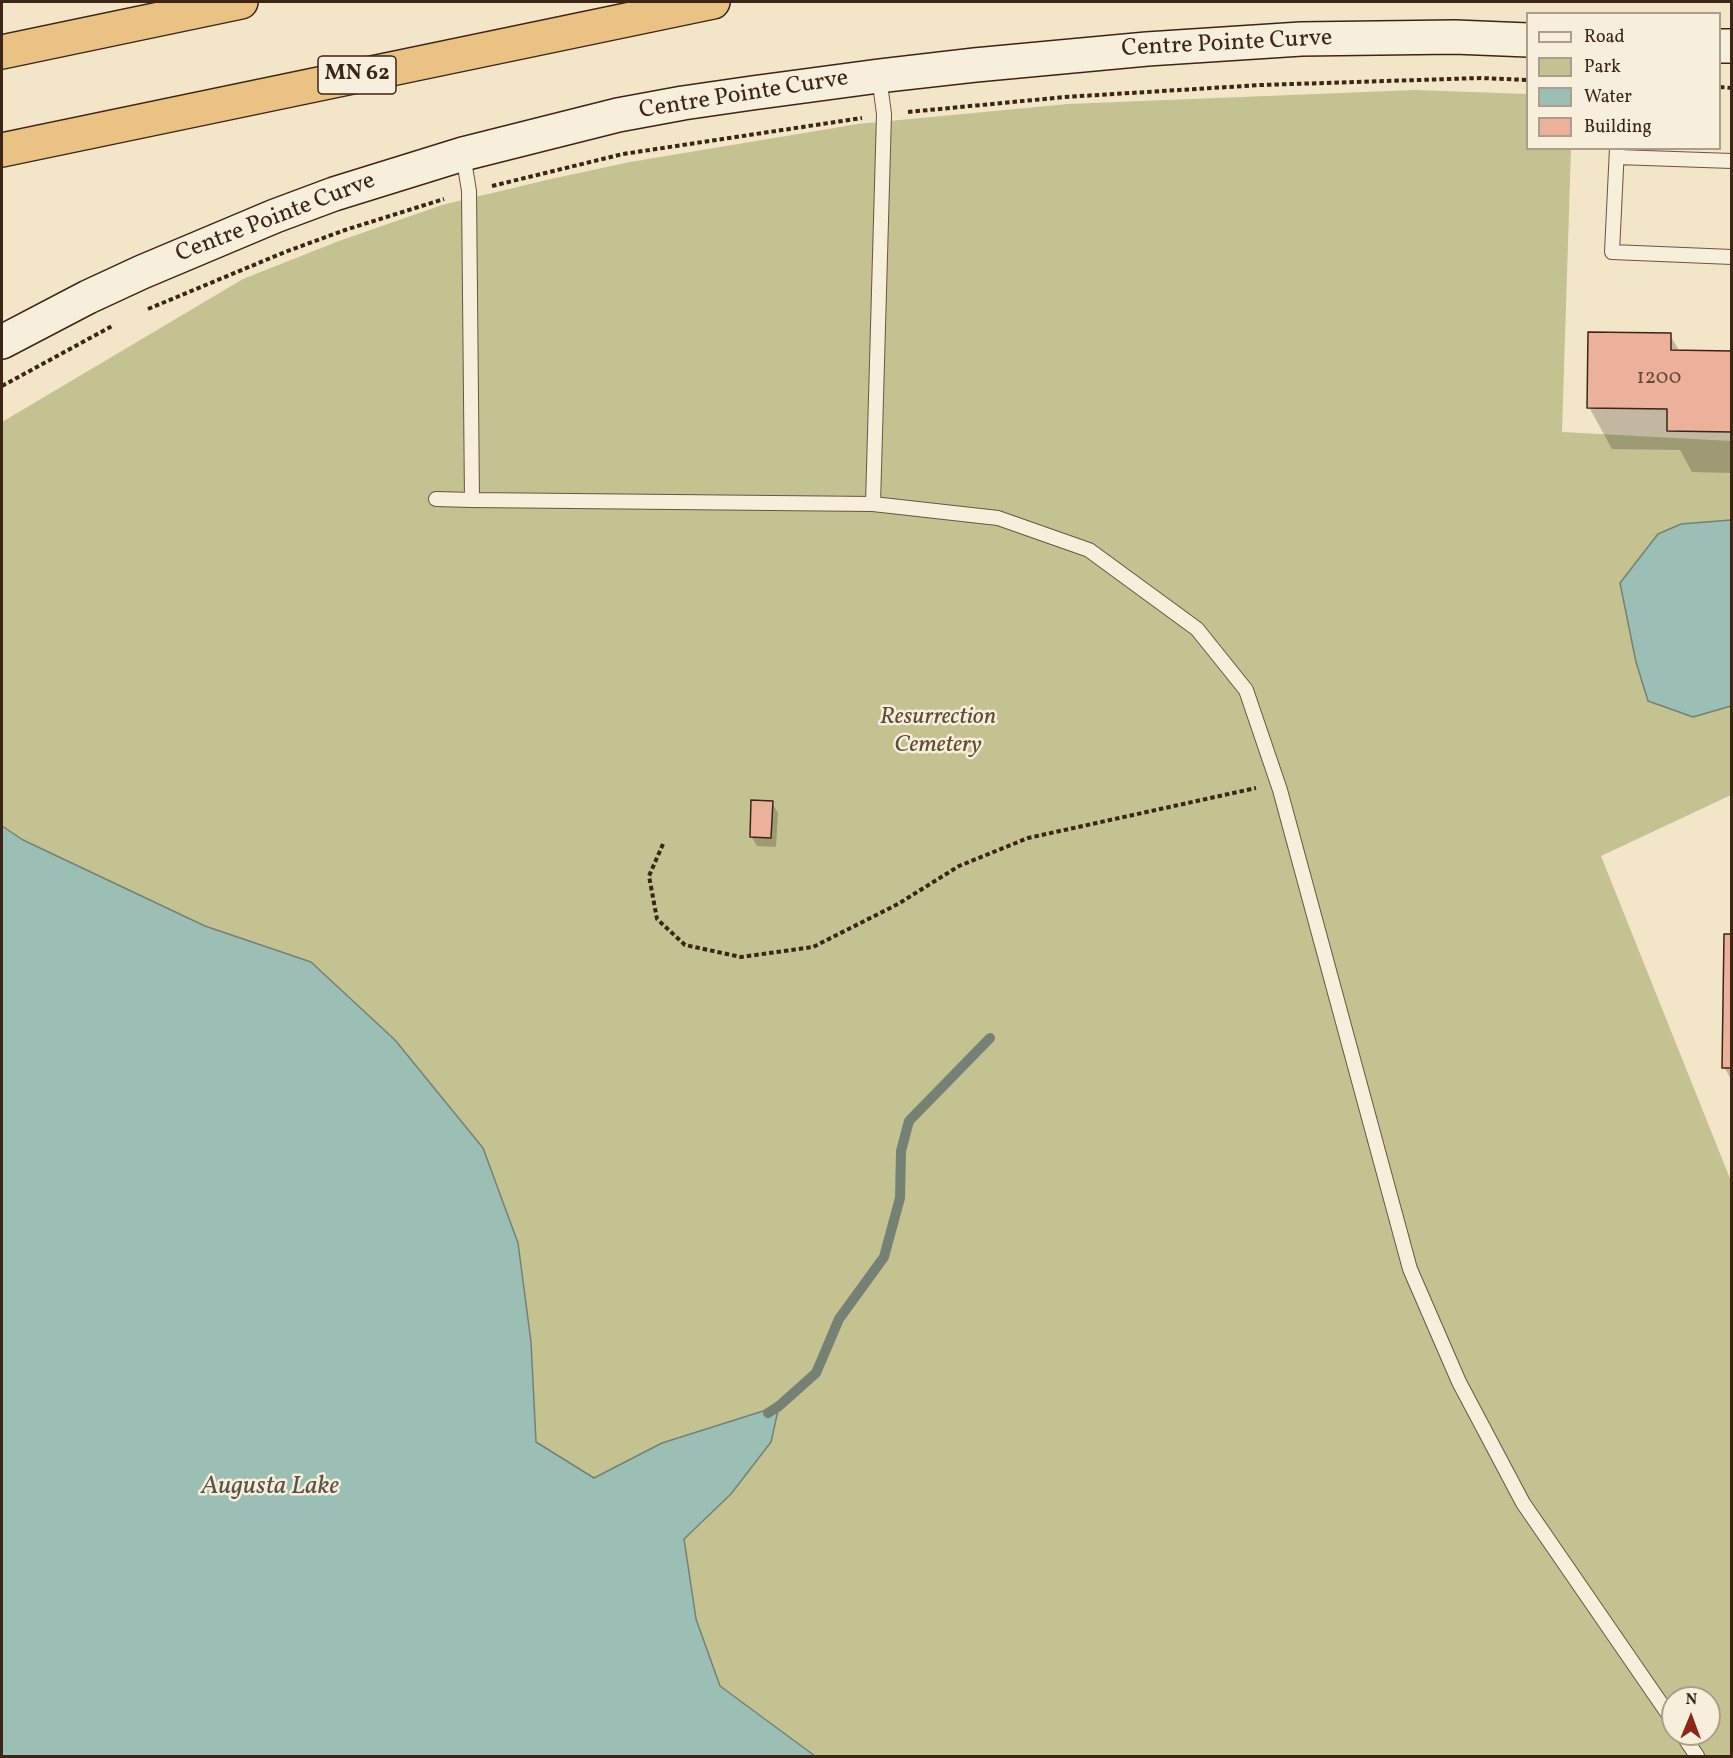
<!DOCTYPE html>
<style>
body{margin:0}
#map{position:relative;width:1733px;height:1758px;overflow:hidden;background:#f3e5c8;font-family:Vollkorn,serif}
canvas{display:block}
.frame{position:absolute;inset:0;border:3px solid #3d2516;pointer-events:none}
.legend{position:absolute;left:1526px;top:12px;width:195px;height:138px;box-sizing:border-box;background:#f7eedb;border:2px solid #ad9e8c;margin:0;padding:8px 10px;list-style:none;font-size:18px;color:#3d2516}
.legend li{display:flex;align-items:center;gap:12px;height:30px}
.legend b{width:30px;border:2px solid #ad9e8c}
.north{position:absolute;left:1661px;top:1686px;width:60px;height:60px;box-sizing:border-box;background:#f7eedb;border:2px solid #ad9e8c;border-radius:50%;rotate:1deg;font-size:16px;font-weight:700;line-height:24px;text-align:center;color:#3d2516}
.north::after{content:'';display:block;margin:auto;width:21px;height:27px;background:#8f2418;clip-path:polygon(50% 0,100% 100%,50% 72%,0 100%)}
</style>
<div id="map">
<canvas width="1733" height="1758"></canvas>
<div class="frame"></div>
<ul class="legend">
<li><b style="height:8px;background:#f7eedb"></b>Road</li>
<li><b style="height:16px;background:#c3c290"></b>Park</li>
<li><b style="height:16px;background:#9bbfb5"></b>Water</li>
<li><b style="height:16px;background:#ebb19b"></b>Building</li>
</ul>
<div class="north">N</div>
</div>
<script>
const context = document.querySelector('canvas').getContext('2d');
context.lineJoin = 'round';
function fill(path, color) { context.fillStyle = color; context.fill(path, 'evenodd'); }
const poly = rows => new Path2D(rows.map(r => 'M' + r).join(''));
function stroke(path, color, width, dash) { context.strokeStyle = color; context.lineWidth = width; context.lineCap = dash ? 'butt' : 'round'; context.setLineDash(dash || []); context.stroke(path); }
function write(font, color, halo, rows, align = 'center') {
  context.font = font + ' Vollkorn,serif'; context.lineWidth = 5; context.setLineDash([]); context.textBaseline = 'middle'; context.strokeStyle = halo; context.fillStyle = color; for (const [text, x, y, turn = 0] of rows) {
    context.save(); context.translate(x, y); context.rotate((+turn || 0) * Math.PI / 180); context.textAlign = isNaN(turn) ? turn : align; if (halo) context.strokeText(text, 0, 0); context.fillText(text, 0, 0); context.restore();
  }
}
const green = poly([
 [1415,90,1527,94,1528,148,1571,149,1562,432,1731,441,1731,520,1681,524,1693,717,1731,706,1731,795,1601,856,1731,1181,1731,1756,815,1756,720,1686,696,1619,684,1539,731,1494,771,1442,779,1407,662,1443,594,1478,536,1442,531,1342,518,1242,483,1148,395,1040,311,962,205,926,23,840,2,826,2,422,243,279,339,241,442,205,551,179,630,162,858,124,1068,104],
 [1673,1698,1709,1698,1709,1734,1673,1734]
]);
const water = poly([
 [1731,520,1731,706,1693,717,1648,701,1636,662,1620,583,1658,534,1681,524,1731,520],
 [2,826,23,840,205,926,311,962,395,1040,483,1148,518,1243,531,1342,536,1442,594,1478,662,1443,779,1406,771,1442,731,1494,684,1539,696,1619,720,1686,815,1756,2,1756,2,826]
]);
const shadow = poly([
 [1670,335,1680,352,1732,352,1732,473,1692,472,1680,450,1612,449,1589,407],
 [772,803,778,813,776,847,757,846,751,836],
 [1732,936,1732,1081,1724,1067]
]);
const stream = poly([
 [768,1413,779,1406,816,1373,839,1319,884,1257,900,1198,901,1151,909,1121,990,1038]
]);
const building = poly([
 [1588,332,1671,333,1671,350,1732,351,1732,432,1667,431,1667,409,1587,408,1588,332],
 [751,800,773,801,771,838,750,837,751,800],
 [1724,934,1732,934,1732,1068,1722,1068,1724,934]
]);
const path = poly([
 [1720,87,1732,88],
 [908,112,1065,97,1261,85,1481,78,1528,80],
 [492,186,623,154,862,118],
 [148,309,285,252,345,230,444,199],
 [2,386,114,325],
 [663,844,649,876,657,919,685,945,741,957,813,947,898,904,959,866,1028,838,1256,788]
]);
const lane = poly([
 [1617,148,1612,252,1732,257],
 [463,154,469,191,472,500],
 [1617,157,1732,161],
 [436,499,472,500,873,504,998,518,1089,550,1197,629,1246,690,1280,790,1410,1269,1459,1382,1523,1503,1673,1721],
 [873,504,884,114,879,76],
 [1682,1734,1697,1756]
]);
const secondary = poly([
 [1720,46,1732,46],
 [2,342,88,297,142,272,275,216,334,194,463,154,618,115,683,103,752,93,879,76,975,65,1147,49,1301,39,1455,37,1528,40]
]);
const highway = poly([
 [2,52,241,2],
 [2,150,713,2]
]);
const numberNames = [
 ["1200",1659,379]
];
const shields = [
 [357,75,78]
];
const shieldNames = [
 ["MN 62",357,75]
];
const streetNames = [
 ["Centre Pointe Curve",1227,45,-3],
 ["Centre Pointe Curve",744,96,-9],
 ["Centre Pointe Curve",276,219,-21]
];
const parkNames = [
 ["Resurrection",938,719],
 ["Cemetery",938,747]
];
const waterNames = [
 ["Augusta Lake",270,1488]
];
fill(green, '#c3c290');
fill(water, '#9bbfb5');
stroke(water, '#758175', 1.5);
fill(shadow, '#0003');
stroke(stream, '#758175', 10);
fill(building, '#ebb19b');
stroke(building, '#3d2516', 1.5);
stroke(lane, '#6a5542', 16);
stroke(secondary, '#3d2516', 36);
stroke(highway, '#3d2516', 36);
stroke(path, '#3d2516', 4, [4.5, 3]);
stroke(lane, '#f7eedb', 14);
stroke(secondary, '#f7eedb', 33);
stroke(highway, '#eac284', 33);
write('21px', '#684837', null, numberNames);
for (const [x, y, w] of shields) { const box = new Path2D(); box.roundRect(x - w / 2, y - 19, w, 38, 4.5); context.fillStyle = '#f7eedb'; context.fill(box); stroke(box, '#3d2516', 1.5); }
write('bold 22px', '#3d2516', null, shieldNames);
write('24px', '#3d2516', '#f7eedb', streetNames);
write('italic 24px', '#5e4c34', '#f7eedb', parkNames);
write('italic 26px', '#595346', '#f7eedb', waterNames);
</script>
